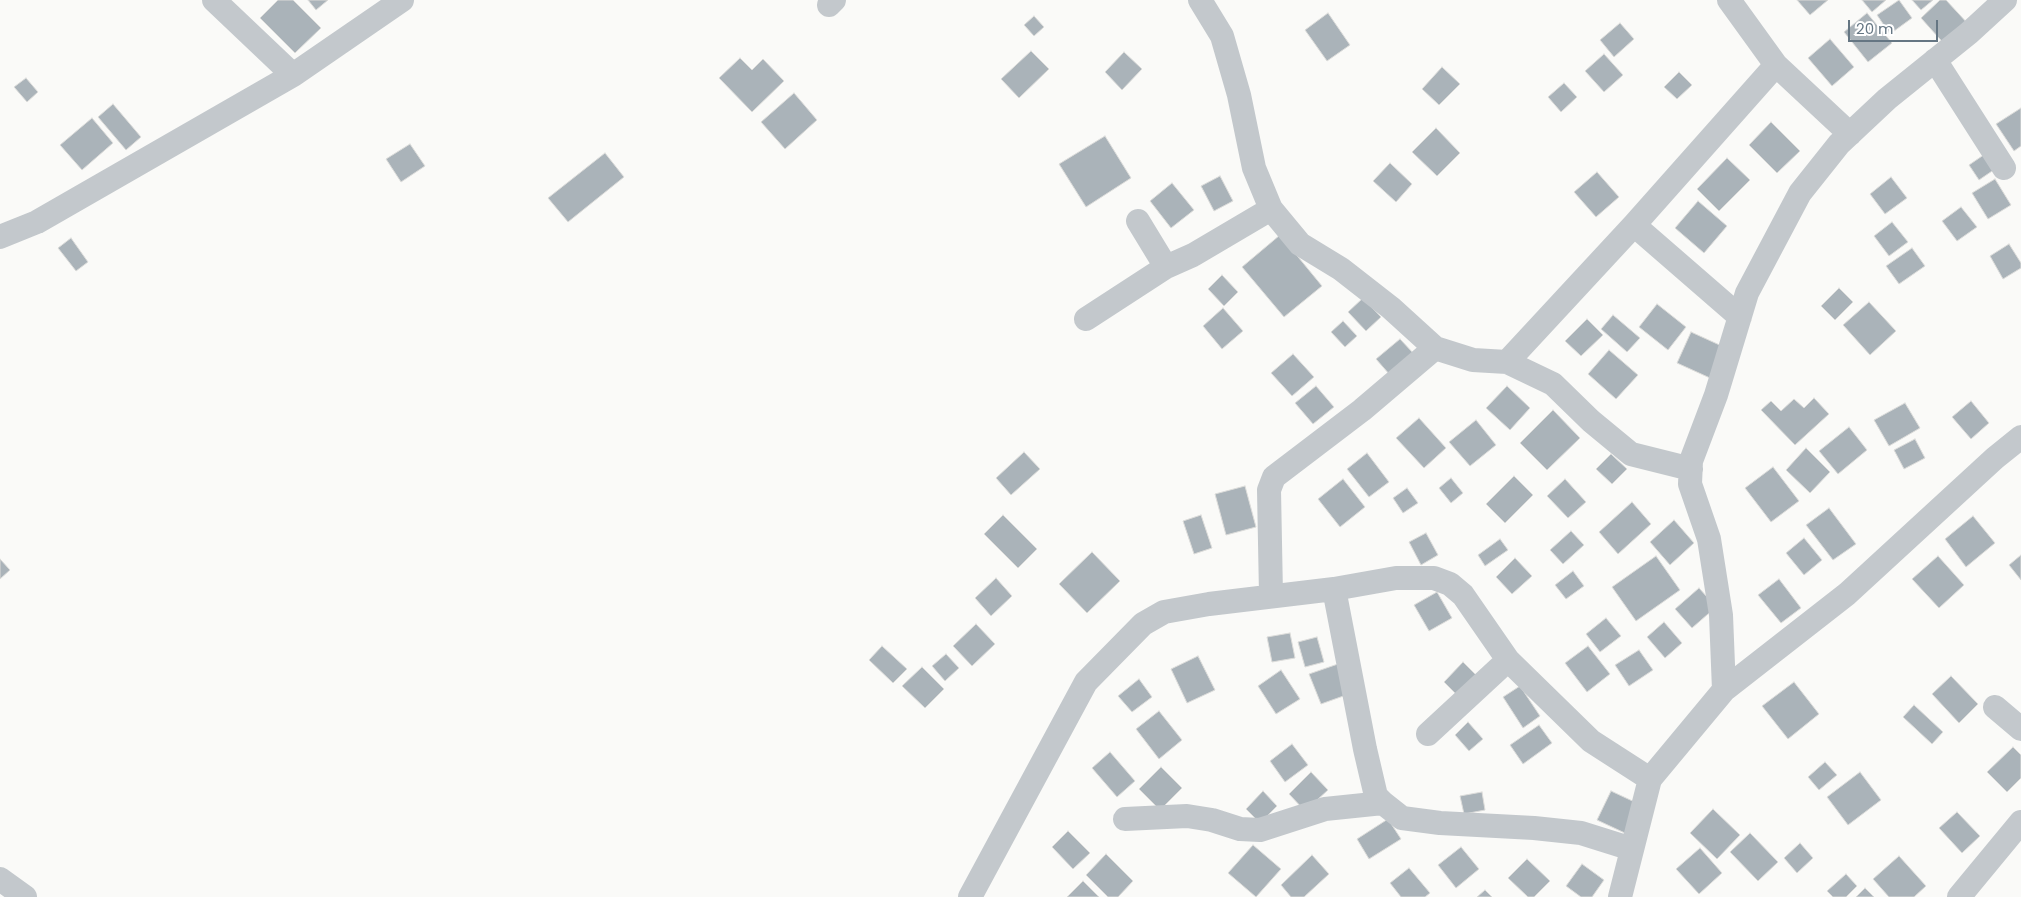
<!DOCTYPE html>
<style>
body{margin:0}
#map{position:relative;width:2021px;height:897px;overflow:hidden;background:#fafaf8;font-family:Poppins,sans-serif}
canvas{display:block}
.scale{position:absolute;left:1848px;top:20px;width:90px;height:22px;box-sizing:border-box;border:2px solid #657683;border-top:0;padding-left:6px;font-size:15px;line-height:18px;white-space:nowrap;color:#657683;-webkit-text-stroke:4px #fff;paint-order:stroke}
</style>
<div id="map">
<canvas width="2021" height="897"></canvas>
<div class="scale">20 m</div>
</div>
<script>
const context = document.querySelector('canvas').getContext('2d');
context.lineJoin = 'round';
function fill(path, color) { context.fillStyle = color; context.fill(path, 'evenodd'); }
const poly = rows => new Path2D(rows.map(r => 'M' + r).join(''));
function stroke(path, color, width, dash) { context.strokeStyle = color; context.lineWidth = width; context.lineCap = dash ? 'butt' : 'round'; context.setLineDash(dash || []); context.stroke(path); }
const building = poly([
 [278,0,293,0,321,28,295,53,260,18,278,0],
 [308,0,328,0,316,10,308,0],
 [1797,0,1828,0,1810,15,1797,0],
 [1862,0,1886,0,1872,12,1862,0],
 [1899,0,1912,18,1890,34,1877,15,1899,0],
 [1912,0,1933,0,1921,10,1912,0],
 [1940,0,1946,0,1970,26,1947,47,1921,18,1940,0],
 [1328,13,1350,45,1327,61,1305,30,1328,13],
 [1867,13,1892,43,1868,62,1844,32,1867,13],
 [1034,16,1044,27,1034,36,1024,25,1034,16],
 [1620,23,1634,39,1614,57,1600,40,1620,23],
 [1830,39,1854,67,1832,86,1808,58,1830,39],
 [1031,51,1049,69,1019,98,1001,79,1031,51],
 [1124,52,1142,69,1122,90,1105,72,1124,52],
 [1604,54,1623,75,1604,92,1585,71,1604,54],
 [740,58,752,70,763,59,784,81,752,112,719,78,740,58],
 [1442,67,1460,84,1439,105,1422,89,1442,67],
 [1679,72,1692,85,1677,99,1664,87,1679,72],
 [26,78,38,92,27,102,14,87,26,78],
 [1564,83,1577,97,1561,112,1548,97,1564,83],
 [794,93,817,120,785,149,761,122,794,93],
 [113,104,141,137,126,150,98,117,113,104],
 [2021,108,2021,146,2014,151,1996,124,2021,108],
 [92,118,113,143,82,170,60,145,92,118],
 [1771,122,1800,151,1777,173,1749,145,1771,122],
 [1436,128,1460,153,1437,176,1412,152,1436,128],
 [1105,136,1131,178,1086,207,1059,164,1105,136],
 [410,144,425,166,401,182,386,159,410,144],
 [1988,152,1998,167,1979,180,1969,165,1988,152],
 [605,153,624,177,568,222,548,198,605,153],
 [1727,158,1750,180,1719,211,1697,189,1727,158],
 [1390,163,1412,184,1396,202,1373,181,1390,163],
 [1597,172,1619,197,1596,217,1574,192,1597,172],
 [1220,176,1233,201,1214,211,1201,186,1220,176],
 [1891,177,1907,198,1885,214,1870,194,1891,177],
 [1995,179,2011,205,1988,219,1972,193,1995,179],
 [1172,183,1194,210,1171,228,1150,201,1172,183],
 [1698,201,1727,226,1704,253,1675,228,1698,201],
 [1961,207,1977,227,1957,241,1942,221,1961,207],
 [1892,222,1908,242,1889,256,1874,236,1892,222],
 [1280,235,1322,286,1284,317,1242,267,1280,235],
 [71,238,88,262,76,271,58,248,71,238],
 [2009,244,2021,263,2021,268,2003,279,1990,256,2009,244],
 [1912,248,1925,266,1899,284,1886,266,1912,248],
 [1222,275,1238,292,1224,306,1208,289,1222,275],
 [1839,288,1853,302,1835,320,1821,306,1839,288],
 [1363,298,1381,317,1366,331,1348,312,1363,298],
 [1869,302,1896,331,1870,355,1843,325,1869,302],
 [1657,304,1686,327,1668,350,1639,327,1657,304],
 [1223,308,1243,331,1222,349,1203,326,1223,308],
 [1613,315,1640,338,1627,352,1601,329,1613,315],
 [1587,319,1603,335,1581,356,1565,341,1587,319],
 [1343,321,1357,336,1345,347,1331,332,1343,321],
 [1691,332,1724,347,1710,378,1677,363,1691,332],
 [1400,339,1414,354,1390,375,1376,359,1400,339],
 [1609,350,1638,375,1616,399,1588,374,1609,350],
 [1293,354,1314,377,1292,396,1271,373,1293,354],
 [1316,386,1334,407,1313,424,1295,403,1316,386],
 [1507,386,1530,408,1510,430,1486,408,1507,386],
 [1814,398,1829,414,1795,445,1761,410,1771,401,1781,411,1794,399,1804,408,1814,398],
 [1971,401,1989,423,1971,439,1952,417,1971,401],
 [1905,403,1920,428,1889,446,1874,420,1905,403],
 [1553,410,1580,438,1547,470,1520,443,1553,410],
 [1419,418,1446,448,1424,468,1396,438,1419,418],
 [1476,420,1496,445,1470,466,1449,442,1476,420],
 [1849,427,1867,450,1838,474,1819,451,1849,427],
 [1915,439,1925,458,1904,469,1894,450,1915,439],
 [1806,448,1830,472,1810,493,1786,470,1806,448],
 [1024,452,1040,469,1011,495,996,478,1024,452],
 [1367,453,1389,482,1369,497,1347,469,1367,453],
 [1611,454,1627,469,1612,484,1596,469,1611,454],
 [1773,467,1799,501,1771,522,1745,488,1773,467],
 [1514,476,1533,495,1505,523,1486,504,1514,476],
 [1451,478,1463,493,1451,503,1439,488,1451,478],
 [1343,479,1365,507,1340,527,1318,499,1343,479],
 [1565,479,1586,502,1568,518,1547,496,1565,479],
 [1245,486,1256,527,1226,535,1215,494,1245,486],
 [1407,488,1418,503,1403,513,1393,498,1407,488],
 [1632,502,1651,524,1618,554,1599,532,1632,502],
 [1829,508,1856,544,1833,560,1806,525,1829,508],
 [1003,515,1037,549,1018,568,984,534,1003,515],
 [1201,515,1212,548,1194,554,1183,521,1201,515],
 [1973,516,1995,543,1966,567,1945,539,1973,516],
 [1674,520,1694,543,1670,565,1650,542,1674,520],
 [1571,531,1584,545,1563,564,1550,550,1571,531],
 [1426,533,1438,555,1421,565,1409,542,1426,533],
 [1804,538,1822,560,1804,575,1786,553,1804,538],
 [1500,539,1508,550,1485,566,1478,555,1500,539],
 [1092,552,1120,581,1087,613,1059,584,1092,552],
 [2021,555,2021,580,2009,565,2021,555],
 [1656,556,1680,590,1636,621,1612,587,1656,556],
 [1938,556,1964,585,1939,608,1912,579,1938,556],
 [1515,558,1532,576,1512,594,1496,577,1515,558],
 [0,559,10,570,0,579,0,559],
 [1573,571,1584,586,1566,599,1555,585,1573,571],
 [996,578,1012,596,991,616,975,598,996,578],
 [1779,579,1801,608,1781,623,1758,595,1779,579],
 [1699,588,1716,607,1692,628,1675,609,1699,588],
 [1437,592,1452,618,1429,631,1414,605,1437,592],
 [1606,618,1621,636,1600,652,1586,634,1606,618],
 [1664,622,1682,643,1665,658,1647,637,1664,622],
 [976,624,995,644,972,666,953,646,976,624],
 [1290,633,1295,658,1272,662,1267,637,1290,633],
 [1317,637,1324,662,1305,667,1298,642,1317,637],
 [882,646,907,669,893,683,869,660,882,646],
 [1588,646,1610,674,1587,692,1565,663,1588,646],
 [1639,650,1653,670,1629,686,1615,665,1639,650],
 [946,654,959,668,945,681,932,666,946,654],
 [1198,656,1215,690,1187,703,1171,669,1198,656],
 [1463,662,1479,678,1460,698,1444,682,1463,662],
 [1338,664,1349,694,1321,704,1309,674,1338,664],
 [922,667,944,689,925,708,902,686,922,667],
 [1281,670,1300,699,1276,714,1258,686,1281,670],
 [1951,676,1978,704,1959,723,1932,694,1951,676],
 [1139,679,1152,697,1132,712,1118,696,1139,679],
 [1794,682,1819,714,1788,739,1762,706,1794,682],
 [1520,686,1540,716,1523,728,1503,697,1520,686],
 [1914,705,1943,732,1932,744,1903,717,1914,705],
 [1159,711,1182,740,1159,759,1136,729,1159,711],
 [1468,722,1483,739,1469,751,1455,735,1468,722],
 [1539,725,1552,743,1523,764,1510,745,1539,725],
 [1292,744,1308,765,1285,782,1270,761,1292,744],
 [2013,747,2021,755,2021,778,2007,792,1987,772,2013,747],
 [1110,752,1135,781,1117,797,1092,768,1110,752],
 [1825,762,1837,775,1819,790,1808,777,1825,762],
 [1161,767,1182,788,1160,810,1139,789,1161,767],
 [1311,772,1328,790,1305,811,1289,794,1311,772],
 [1860,772,1881,800,1848,825,1827,797,1860,772],
 [1263,791,1277,806,1260,823,1246,809,1263,791],
 [1611,791,1641,805,1627,834,1597,820,1611,791],
 [1482,792,1485,810,1464,814,1460,796,1482,792],
 [1713,809,1740,835,1717,859,1690,833,1713,809],
 [1957,812,1980,836,1962,853,1939,828,1957,812],
 [1388,819,1401,839,1369,859,1357,839,1388,819],
 [1068,831,1090,853,1073,869,1052,847,1068,831],
 [1750,833,1778,862,1758,881,1730,852,1750,833],
 [1800,843,1813,858,1797,873,1784,858,1800,843],
 [1253,845,1281,869,1256,897,1228,873,1253,845],
 [1461,847,1479,869,1456,888,1438,865,1461,847],
 [1700,848,1722,873,1699,894,1676,869,1700,848],
 [1106,854,1133,881,1118,897,1108,897,1086,875,1106,854],
 [1312,855,1329,874,1304,897,1291,897,1281,885,1312,855],
 [1899,856,1926,886,1914,897,1889,897,1873,879,1899,856],
 [1527,859,1550,881,1534,897,1528,897,1508,878,1527,859],
 [1582,864,1604,880,1592,897,1581,897,1566,886,1582,864],
 [1409,868,1430,893,1425,897,1401,897,1390,883,1409,868],
 [1846,874,1857,886,1846,897,1833,897,1827,891,1846,874],
 [1083,881,1099,897,1067,897,1083,881],
 [1865,888,1874,897,1856,897,1865,888],
 [1485,890,1492,897,1477,897,1485,890]
]);
const minor = poly([
 [214,0,293,75],
 [1200,0,1222,36,1239,95,1254,168,1271,209,1300,244,1341,269,1391,308,1435,348,1473,360,1507,362,1553,384,1591,421,1631,454,1691,469],
 [1729,0,1776,65,1850,134],
 [829,5,834,0],
 [1935,60,2004,168],
 [1138,221,1166,267,1193,255,1271,209],
 [1634,225,1740,317],
 [0,237,37,222,293,75,402,0],
 [1086,319,1166,267],
 [1507,362,1634,225,1776,65],
 [1334,589,1365,749,1376,796,1383,803,1402,818,1440,823,1534,828,1581,833,1632,849],
 [1271,595,1269,490,1274,477,1362,410,1435,348],
 [1724,690,1721,615,1709,539,1690,484,1691,461,1716,395,1747,293,1800,193,1839,144,1887,99,1969,33,2005,0],
 [1995,707,2021,729],
 [1428,734,1508,660],
 [1125,819,1187,816,1212,820,1240,829,1260,830,1325,809,1383,803],
 [0,879,25,897],
 [970,897,1086,682,1143,624,1164,612,1209,604,1334,589,1396,578,1434,578,1450,584,1463,595,1508,660,1591,741,1650,779],
 [1620,897,1650,779,1724,690,1847,594,1995,458,2021,437],
 [1959,897,2021,822]
]);
fill(building, '#aab3b9');
stroke(building, '#dcdcda', 1);
stroke(minor, '#c3c8cc', 24);
</script>
